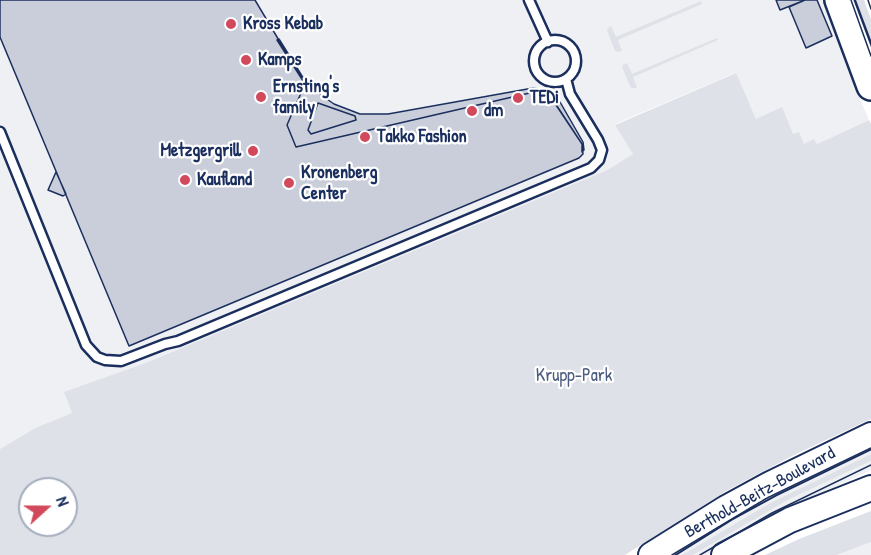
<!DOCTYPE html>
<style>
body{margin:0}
#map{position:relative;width:871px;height:555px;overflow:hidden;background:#fff;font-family:"Patrick Hand",sans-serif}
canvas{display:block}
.north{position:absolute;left:18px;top:477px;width:60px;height:60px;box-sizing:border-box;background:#fff;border:2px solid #a4acbf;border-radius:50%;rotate:69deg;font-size:16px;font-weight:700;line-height:24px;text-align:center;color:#1b2f5e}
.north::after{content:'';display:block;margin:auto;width:21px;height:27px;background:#d1495b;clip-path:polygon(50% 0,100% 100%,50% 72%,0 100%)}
</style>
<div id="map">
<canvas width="871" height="555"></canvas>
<div class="north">N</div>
</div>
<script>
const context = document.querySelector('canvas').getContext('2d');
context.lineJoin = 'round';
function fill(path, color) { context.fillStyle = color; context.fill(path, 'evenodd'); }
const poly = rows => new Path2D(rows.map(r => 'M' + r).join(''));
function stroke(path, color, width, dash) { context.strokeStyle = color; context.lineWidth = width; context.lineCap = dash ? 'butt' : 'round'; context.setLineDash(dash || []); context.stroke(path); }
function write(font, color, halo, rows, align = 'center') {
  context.font = font + ' "Patrick Hand",sans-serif'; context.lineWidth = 4.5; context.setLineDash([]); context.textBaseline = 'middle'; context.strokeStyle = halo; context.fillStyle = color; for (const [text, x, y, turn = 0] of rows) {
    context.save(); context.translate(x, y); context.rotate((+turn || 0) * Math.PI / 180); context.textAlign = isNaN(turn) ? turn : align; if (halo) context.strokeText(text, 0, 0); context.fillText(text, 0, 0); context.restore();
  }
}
const built = poly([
 [0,0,833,0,845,33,852,80,869,120,817,144,804,144,793,135,756,119,735,73,615,124,633,154,607,170,148,362,65,392,72,413,35,428,0,449],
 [871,444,871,454,770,503,682,555,666,555,703,531],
 [871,461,871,470,787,509,706,555,693,555,788,500],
 [871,542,871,555,837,555]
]);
const green = poly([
 [856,0,864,0,867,8,871,19,871,41],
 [701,1,702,4,618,40,622,51,618,52,615,51,607,30,608,28,611,26,616,37],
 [717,38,718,40,633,77,637,88,631,88,622,67,623,65,627,63,632,74],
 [736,73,756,119,782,107,793,134,799,132,804,144,814,139,817,144,869,120,871,124,871,419,794,455,726,491,625,555,0,555,0,449,35,428,72,413,64,392,148,362,607,170,633,154,615,125],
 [30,489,66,489,66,525,30,525],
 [871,454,871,461,788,500,693,555,682,555,770,503],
 [871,511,871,542,837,555,765,555,799,539]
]);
const building = poly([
 [0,0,255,0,305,84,287,125,296,147,534,92,545,95,555,103,582,144,583,154,579,158,129,346,0,37,0,0],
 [776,0,805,0,780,10,776,0],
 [805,0,817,0,832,36,806,48,789,7,805,0],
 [279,39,302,76,314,90,334,104,360,114,388,114,533,88,546,90,560,102,583,142,584,150,582,152,582,144,552,99,545,95,534,92,296,147,287,125,305,84,277,40,279,39],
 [318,103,355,116,356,120,311,134,308,130,318,103],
 [318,103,355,116,356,120,311,134,308,130,318,103],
 [56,172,66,194,63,196,48,190,56,172]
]);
const service = poly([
 [529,0,548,42],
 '534 61a21 21 0 1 1 42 0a21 21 0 1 1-42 0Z',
 [0,132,86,345,97,357,105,360,121,361,165,344,178,341,591,168,599,160,602,150,598,140,570,94,566,79]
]);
const secondary = poly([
 [651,555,726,508,770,484,871,435],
 [724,555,790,520,871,488]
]);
const primary = poly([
 [839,0,871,86]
]);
const tram = poly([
 [851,0,871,56],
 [868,0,871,9],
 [672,555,767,498,871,448],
 [700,555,772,513,871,465]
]);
const markers = [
 [231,24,6,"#d1495b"],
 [246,60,6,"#d1495b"],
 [261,97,6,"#d1495b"],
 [518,98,6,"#d1495b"],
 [472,111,6,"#d1495b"],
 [365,137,6,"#d1495b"],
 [253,151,6,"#d1495b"],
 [185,180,6,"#d1495b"],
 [289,183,6,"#d1495b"]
];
const poiNames = [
 ["Kross Kebab",243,24],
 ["Kamps",258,60],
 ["Ernsting's",273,87],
 ["family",273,108],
 ["TEDi",530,98],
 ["dm",484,111],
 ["Takko Fashion",377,137],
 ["Metzgergrill",241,151,"right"],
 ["Kronenberg",301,173],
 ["Center",301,194],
 ["Kaufland",197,180]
];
const parkNames = [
 ["Krupp-Park",574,376]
];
const streetNames = [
 ["Berthold-Beitz-Boulevard",760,493,-29]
];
fill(built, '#eff0f4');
fill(green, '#dee1e7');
fill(building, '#caceda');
stroke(building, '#1b2f5e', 1.5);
stroke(service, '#1b2f5e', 13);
stroke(secondary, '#1b2f5e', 28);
stroke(primary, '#1b2f5e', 32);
stroke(service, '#fff', 8);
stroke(secondary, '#fff', 24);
stroke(primary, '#fff', 27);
stroke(tram, '#1b2f5e', 1.5);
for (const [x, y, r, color] of markers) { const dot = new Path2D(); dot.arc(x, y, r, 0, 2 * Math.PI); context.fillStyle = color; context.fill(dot); stroke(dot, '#fff', 2); }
write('bold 18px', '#1b2f5e', '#fff', poiNames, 'left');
write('18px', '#4c5c80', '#fff', parkNames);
write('18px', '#1b2f5e', '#fff', streetNames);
</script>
